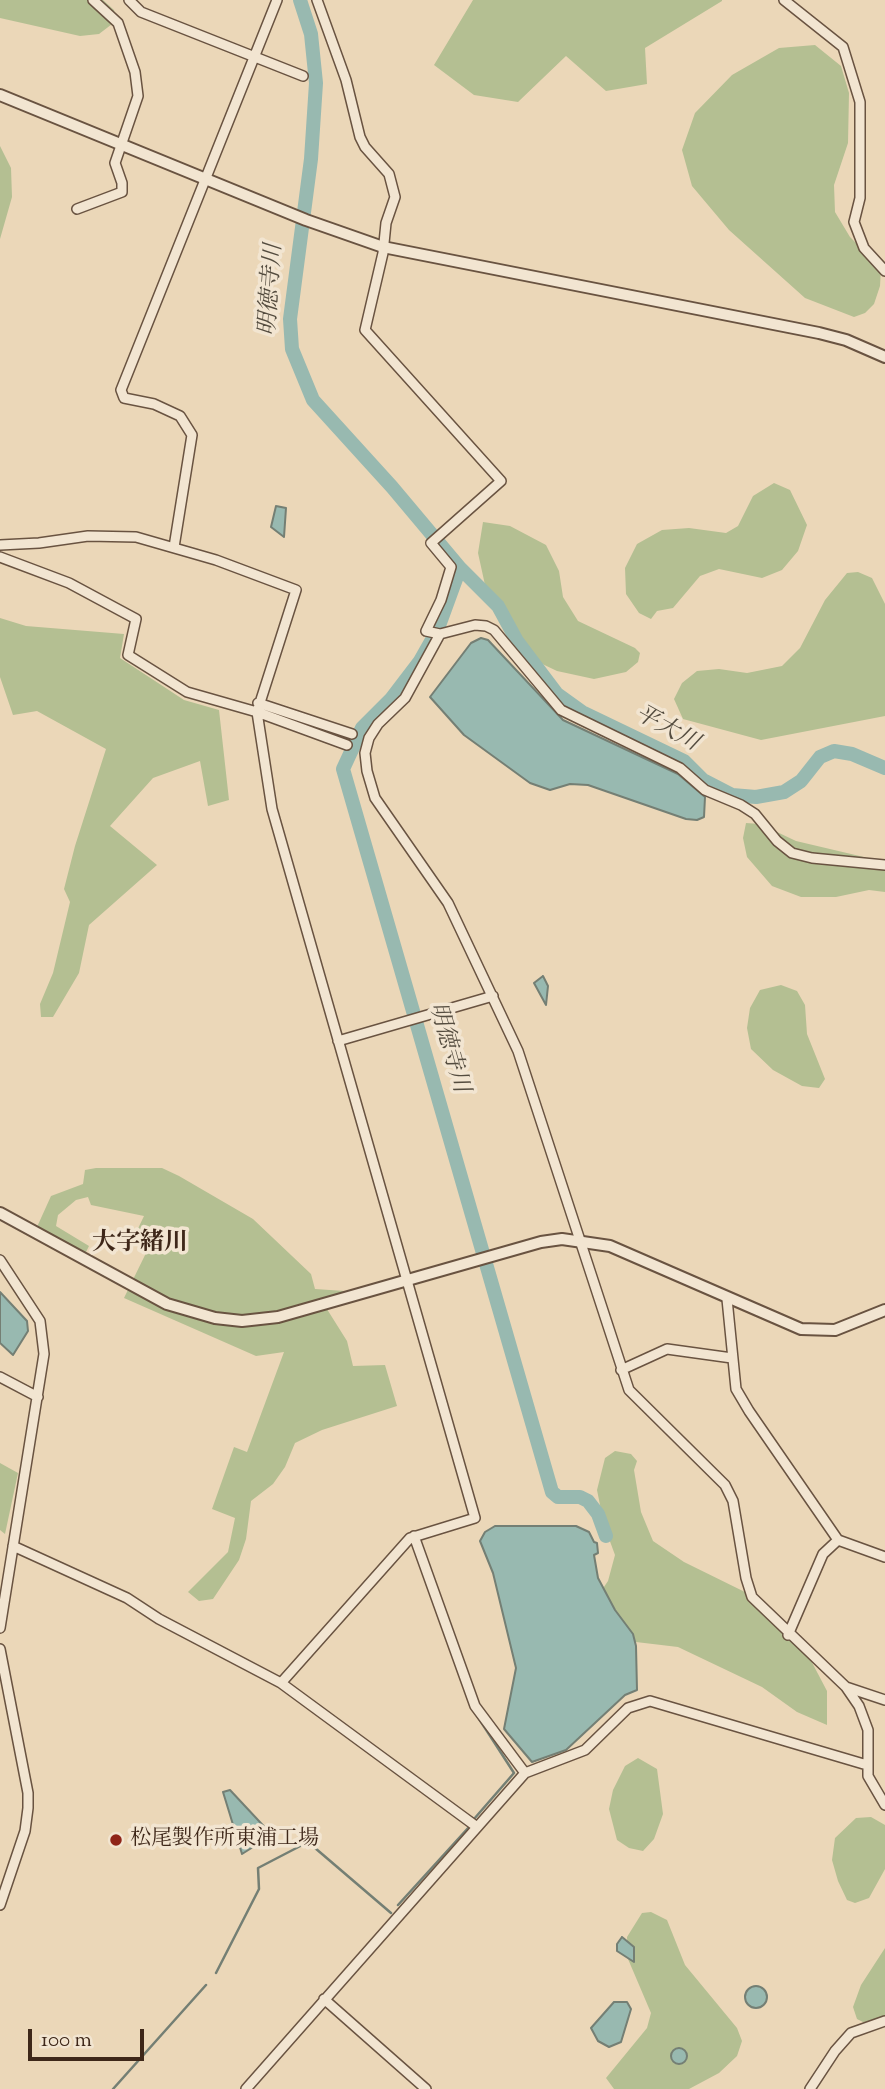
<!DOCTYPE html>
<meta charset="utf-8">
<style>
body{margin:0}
#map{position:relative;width:885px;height:2089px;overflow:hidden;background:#ebd7b8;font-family:"Sorts Mill Goudy",serif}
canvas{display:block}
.scale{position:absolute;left:28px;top:2029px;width:116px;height:32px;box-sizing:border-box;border:4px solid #3e2719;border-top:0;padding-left:9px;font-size:21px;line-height:24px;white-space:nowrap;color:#3e2719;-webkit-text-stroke:5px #f2e5d1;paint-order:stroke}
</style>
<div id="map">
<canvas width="885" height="2089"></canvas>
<div class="scale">100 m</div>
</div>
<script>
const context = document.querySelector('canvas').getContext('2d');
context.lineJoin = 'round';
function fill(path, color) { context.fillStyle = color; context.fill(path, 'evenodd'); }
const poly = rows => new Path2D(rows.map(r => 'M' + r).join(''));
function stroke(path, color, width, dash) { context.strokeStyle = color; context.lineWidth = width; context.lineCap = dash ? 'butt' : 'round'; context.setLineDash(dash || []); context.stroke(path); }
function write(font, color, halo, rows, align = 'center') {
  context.font = font + ' "Sorts Mill Goudy","Noto Serif JP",serif'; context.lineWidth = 7; context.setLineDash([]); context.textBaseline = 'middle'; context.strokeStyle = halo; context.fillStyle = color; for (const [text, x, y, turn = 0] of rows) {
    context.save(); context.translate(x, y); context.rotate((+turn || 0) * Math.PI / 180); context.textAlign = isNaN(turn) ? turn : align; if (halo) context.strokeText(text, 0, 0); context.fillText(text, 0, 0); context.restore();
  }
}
const green = poly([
 [0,0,103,0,114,10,116,21,99,34,80,36,0,18],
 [473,0,722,0,722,1,645,48,647,84,606,91,566,56,518,102,474,95,434,65],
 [815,45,841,66,849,93,848,143,834,185,835,212,850,237,881,268,880,286,874,304,865,313,854,317,805,298,729,230,692,186,682,150,695,113,732,75,779,48],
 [0,146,11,168,12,197,0,239],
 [774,483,790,490,807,525,798,551,782,570,762,578,719,569,700,576,673,608,657,611,651,619,639,613,626,594,625,568,637,544,662,530,689,528,726,533,738,526,753,496],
 [483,522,510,526,546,545,559,571,563,597,578,621,635,648,640,653,638,662,626,672,594,679,557,671,534,660,507,632,487,594,478,553],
 [858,572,872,578,885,604,885,716,761,740,683,719,674,699,682,683,697,671,719,669,747,673,782,666,800,648,825,600,847,573],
 [0,618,26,626,124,634,120,658,184,700,219,710,229,800,208,806,200,761,153,778,110,826,157,865,89,925,79,973,53,1017,41,1017,40,1004,53,973,70,902,64,889,75,846,106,749,37,711,13,715,0,677],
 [746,823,760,824,796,841,885,862,885,892,869,890,836,897,801,897,772,886,747,857,743,838],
 [781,985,797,991,805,1005,807,1034,825,1079,819,1088,802,1086,773,1070,751,1049,747,1028,750,1008,760,990],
 [96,1168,162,1168,179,1176,253,1219,311,1274,315,1289,360,1292,325,1306,347,1341,353,1366,385,1365,397,1406,322,1430,295,1443,285,1467,273,1484,251,1501,246,1539,239,1560,213,1599,199,1601,188,1592,228,1552,235,1518,212,1509,234,1447,247,1452,284,1352,256,1356,124,1298,147,1251,132,1241,144,1216,91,1205,88,1197,76,1200,58,1215,56,1226,89,1246,85,1254,37,1227,51,1196,83,1184,85,1170],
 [615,1451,631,1454,637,1461,634,1470,641,1512,653,1541,684,1562,751,1595,807,1653,827,1691,827,1725,797,1712,762,1687,678,1647,636,1642,609,1631,591,1606,608,1581,615,1555,604,1525,597,1490,605,1458],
 [0,1463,18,1473,5,1534,0,1530],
 [638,1758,657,1769,663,1814,654,1839,643,1851,629,1848,617,1840,609,1809,613,1790,625,1766],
 [871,1817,885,1825,885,1869,869,1898,855,1903,847,1900,838,1881,832,1860,835,1838,856,1818],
 [651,1912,667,1920,685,1965,737,2028,742,2041,737,2056,719,2073,689,2089,614,2089,606,2078,647,2028,651,2013,628,1959,627,1937,642,1913],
 [885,1948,885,2016,867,2024,857,2019,853,2007,861,1985]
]);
const water = poly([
 [276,506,286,508,284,537,271,527,276,506],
 [481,638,488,640,563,720,678,774,705,797,704,817,697,820,686,819,588,785,570,784,550,790,530,783,464,735,430,697,471,643,481,638],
 [543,976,548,986,546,1005,534,983,543,976],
 [0,1292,27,1321,28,1331,13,1355,0,1343,0,1292],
 [495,1526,576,1526,589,1532,594,1542,597,1543,598,1553,594,1555,598,1578,615,1610,633,1634,636,1646,637,1690,625,1695,566,1750,532,1762,504,1729,516,1668,493,1573,480,1541,485,1532,495,1526],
 [230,1790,272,1835,242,1854,223,1792,230,1790],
 [622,1937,634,1947,634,1962,617,1951,617,1944,622,1937],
 '745 1997a11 11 0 1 1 22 0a11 11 0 1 1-22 0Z',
 [614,2002,627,2002,631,2009,621,2042,609,2047,598,2041,591,2028,614,2002],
 '671 2056a8 8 0 1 1 16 0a8 8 0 1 1-16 0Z'
]);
const stream = poly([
 [314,1702,354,1732],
 [467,1815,474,1819,514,1773,474,1711],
 [398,1905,469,1827],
 [216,1973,259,1889,258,1868,308,1842,391,1913],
 [113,2089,206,1985]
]);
const river = poly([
 [300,0,311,34,316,83,311,159,290,319,292,349,313,400,392,487,460,568,498,606,517,641,557,694,582,712,684,761,703,780,732,795,756,797,784,792,801,781,820,757,834,751,852,754,885,768],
 [460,568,437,631,420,661,391,699,362,728,343,769,552,1492,558,1497,580,1497,588,1501,598,1514,606,1536]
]);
const minor = poly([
 [129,0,141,12,303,76],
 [317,0,346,80,360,137,365,147,389,174,395,197,386,223,383,253,365,330,501,481,431,543,451,567,441,600,426,631,440,634,475,625,486,626,494,630,561,710,680,768,705,790,741,805,755,814,777,841,792,853,812,858,885,865],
 [784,0,843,47,860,102,860,198,854,222,864,248,885,271],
 [77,209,122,192,122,183,115,163,138,96,135,72,118,23,93,0],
 [0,545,39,543,88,536,136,537,216,560,296,590,257,712,272,809,475,1518,410,1538,281,1683],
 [174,547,192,435,180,416,154,404,124,398,121,390,277,0],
 [0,557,69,583,136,619,128,655,187,692,257,712,347,745],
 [440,634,405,698,378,724,369,738,365,753,367,771,375,798,448,903,518,1051,629,1390,725,1485,733,1501,746,1578,752,1597,846,1687,859,1706,868,1730,868,1776,885,1805],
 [258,703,352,734],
 [338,1041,493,996],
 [0,1260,40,1321,44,1354,0,1628],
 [727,1299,736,1389,749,1411,838,1540,885,1557],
 [621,1370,667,1349,732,1358],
 [0,1377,38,1397],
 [414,1536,475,1706,525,1773],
 [13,1546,127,1598,159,1619,281,1683,477,1827],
 [788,1635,823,1554,838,1540],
 [0,1649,28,1793,28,1808,25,1831,0,1905],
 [846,1687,885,1700],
 [324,1999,426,2089],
 [246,2089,525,1773,585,1750,628,1708,650,1701,867,1765],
 [810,2089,835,2051,851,2033,885,2021]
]);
const tertiary = poly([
 [0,95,306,220,383,247,819,333,846,340,885,357],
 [0,1213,167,1304,215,1318,242,1321,278,1317,541,1242,562,1239,610,1246,801,1329,835,1330,885,1310]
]);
const markers = [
 [116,1840,7,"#8f2418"]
];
const poiNames = [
 ["松尾製作所東浦工場",130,1840]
];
const waterNames = [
 ["明徳寺川",273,290,-86],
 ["平大川",666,730,29],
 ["明徳寺川",447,1048,74]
];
const quarterNames = [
 ["大字緒川",140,1245]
];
fill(green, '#b4bf92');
fill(water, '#98b9b0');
stroke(water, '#747f74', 2);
stroke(stream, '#747f74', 2.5);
stroke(river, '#98b9b0', 14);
stroke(minor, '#695341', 12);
stroke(tertiary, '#695341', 14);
stroke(minor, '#f2e5d1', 9);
stroke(tertiary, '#f2e5d1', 10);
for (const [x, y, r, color] of markers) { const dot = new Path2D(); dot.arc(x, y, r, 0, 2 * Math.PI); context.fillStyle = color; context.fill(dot); stroke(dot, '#f2e5d1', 2.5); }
write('21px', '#3e2719', '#f2e5d1', poiNames, 'left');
write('italic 23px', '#544c3f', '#f2e5d1', waterNames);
write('bold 24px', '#3e2719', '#f2e5d1', quarterNames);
</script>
